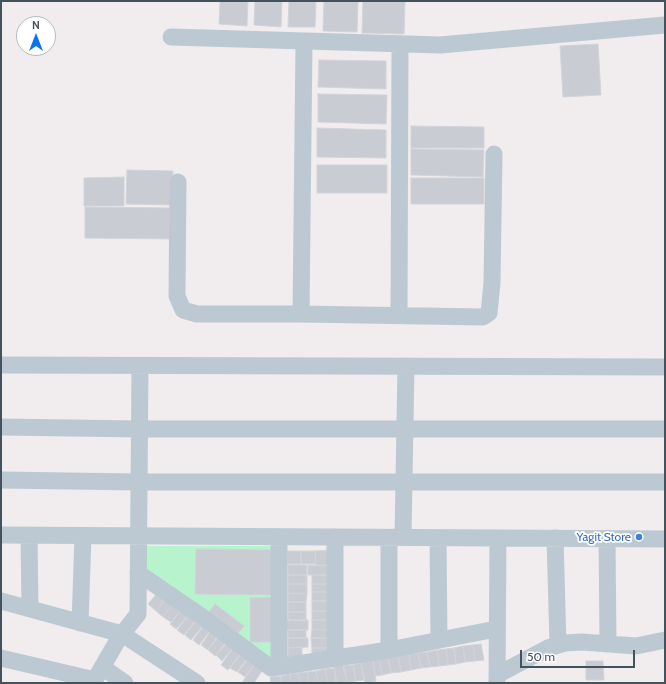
<!DOCTYPE html>
<style>
body{margin:0}
#map{position:relative;width:666px;height:684px;overflow:hidden;background:#f1edee;font-family:Cabin,sans-serif}
canvas{display:block}
.frame{position:absolute;inset:0;border:2px solid #44525d;pointer-events:none}
.north{position:absolute;left:16px;top:16px;width:40px;height:40px;box-sizing:border-box;background:#fff;border:1px solid #b4babe;border-radius:50%;rotate:0deg;font-size:11px;font-weight:700;line-height:16px;text-align:center;color:#44525d}
.north::after{content:'';display:block;margin:auto;width:14px;height:18px;background:#0874f0;clip-path:polygon(50% 0,100% 100%,50% 72%,0 100%)}
.scale{position:absolute;left:520px;top:650px;width:115px;height:18px;box-sizing:border-box;border:2px solid #44525d;border-top:0;padding-left:5px;font-size:12px;line-height:14px;white-space:nowrap;color:#44525d;-webkit-text-stroke:3px #fff;paint-order:stroke}
</style>
<div id="map">
<canvas width="666" height="684"></canvas>
<div class="frame"></div>
<div class="north">N</div>
<div class="scale">50 m</div>
</div>
<script>
const context = document.querySelector('canvas').getContext('2d');
context.lineJoin = 'round';
function fill(path, color) { context.fillStyle = color; context.fill(path, 'evenodd'); }
const poly = rows => new Path2D(rows.map(r => 'M' + r).join(''));
function stroke(path, color, width, dash) { context.strokeStyle = color; context.lineWidth = width; context.lineCap = dash ? 'butt' : 'round'; context.setLineDash(dash || []); context.stroke(path); }
function write(font, color, halo, rows, align = 'center') {
  context.font = font + ' Cabin,sans-serif'; context.lineWidth = 3.5; context.setLineDash([]); context.textBaseline = 'middle'; context.strokeStyle = halo; context.fillStyle = color; for (const [text, x, y, turn = 0] of rows) {
    context.save(); context.translate(x, y); context.rotate((+turn || 0) * Math.PI / 180); context.textAlign = isNaN(turn) ? turn : align; if (halo) context.strokeText(text, 0, 0); context.fillText(text, 0, 0); context.restore();
  }
}
const green = poly([
 [145,546,276,546,277,663,144,569]
]);
const building = poly([
 [220,1,248,1,247,26,219,24,220,1],
 [255,1,282,1,281,27,254,25,255,1],
 [289,1,316,1,315,27,288,27,289,1],
 [324,1,358,1,357,32,323,31,324,1],
 [363,1,405,1,404,34,362,33,363,1],
 [598,44,601,95,563,97,560,46,598,44],
 [319,60,386,61,386,89,318,87,319,60],
 [318,94,387,95,386,124,318,122,318,94],
 [411,126,484,127,484,148,411,148,411,126],
 [317,128,386,130,386,158,317,157,317,128],
 [411,149,484,150,483,177,411,175,411,149],
 [317,165,387,165,387,193,317,193,317,165],
 [127,170,173,171,172,205,126,204,127,170],
 [124,177,124,206,84,206,84,178,124,177],
 [411,178,484,178,484,204,411,204,411,178],
 [85,207,172,208,172,239,85,238,85,207],
 [196,549,273,550,272,595,195,594,196,549],
 [331,550,332,565,316,565,315,551,331,550],
 [286,551,301,551,301,564,288,564,286,551],
 [301,551,315,551,316,564,301,564,301,551],
 [288,565,307,565,307,575,288,575,288,565],
 [308,565,330,566,330,575,308,575,308,565],
 [288,575,307,575,307,584,288,584,288,575],
 [312,575,330,575,330,584,312,584,312,575],
 [288,584,307,584,307,594,288,593,288,584],
 [312,584,330,584,330,592,312,592,312,584],
 [158,592,166,598,156,611,148,604,158,592],
 [312,592,330,592,330,601,312,601,312,592],
 [288,593,307,594,306,602,288,602,288,593],
 [276,597,276,642,250,642,250,598,276,597],
 [166,598,173,604,163,617,156,611,166,598],
 [312,601,330,601,330,611,312,611,312,601],
 [288,602,306,602,306,612,288,612,288,602],
 [173,604,181,610,171,622,163,617,173,604],
 [215,604,244,626,236,636,207,615,215,604],
 [181,610,188,616,176,629,170,624,181,610],
 [312,611,330,611,330,620,312,620,312,611],
 [288,612,306,612,306,621,288,620,288,612],
 [188,616,195,621,184,635,177,630,188,616],
 [285,620,308,620,308,630,285,630,285,620],
 [312,620,328,620,328,630,312,629,312,620],
 [195,622,202,627,191,640,185,635,195,622],
 [203,627,209,632,199,645,193,640,203,627],
 [312,629,328,630,327,638,311,638,312,629],
 [288,630,306,630,306,638,288,638,288,630],
 [210,632,217,637,208,650,201,645,210,632],
 [219,636,226,642,215,656,208,650,219,636],
 [288,638,308,638,308,647,288,648,288,638],
 [311,638,327,638,327,648,312,648,311,638],
 [226,644,232,649,222,661,216,655,226,644],
 [481,644,484,660,475,661,473,645,481,644],
 [473,645,475,661,465,662,463,646,473,645],
 [463,646,465,662,456,664,454,648,463,646],
 [302,647,302,657,288,657,288,648,302,647],
 [233,648,240,654,228,670,221,665,233,648],
 [312,648,327,648,328,657,312,657,312,648],
 [454,648,456,664,448,665,446,649,454,648],
 [446,649,448,665,439,666,437,650,446,649],
 [437,650,439,666,430,667,427,652,437,650],
 [242,652,248,657,237,672,230,668,242,652],
 [427,652,430,667,421,668,418,653,427,652],
 [418,653,421,668,411,670,409,654,418,653],
 [409,654,411,670,401,672,398,656,409,654],
 [398,656,401,672,391,673,388,658,398,656],
 [388,658,391,673,382,675,379,659,388,658],
 [379,659,382,675,375,676,373,660,379,659],
 [247,660,254,664,245,677,238,672,247,660],
 [373,660,376,681,365,683,361,662,373,660],
 [586,661,603,661,604,680,586,680,586,661],
 [256,662,264,668,254,683,246,683,243,681,256,662],
 [343,662,347,682,337,683,333,663,343,662],
 [361,663,364,680,356,681,353,665,361,663],
 [353,665,356,681,347,682,343,666,353,665],
 [334,668,336,682,328,683,325,669,334,668],
 [325,669,328,683,318,683,316,671,325,669],
 [316,671,318,683,309,683,307,672,316,671],
 [307,672,309,683,300,683,298,673,307,672],
 [298,673,300,683,291,683,290,674,298,673],
 [290,674,291,683,281,683,281,676,290,674],
 [281,676,281,683,271,683,270,677,281,676]
]);
const minor = poly([
 [171,37,440,45,665,25],
 [178,182,177,296,183,310,197,314,301,314,304,41],
 [301,314,483,317,489,313,492,283,494,154],
 [399,315,400,44],
 [1,365,665,367],
 [1,427,139,429,665,429],
 [1,480,138,482,665,482],
 [1,535,665,539],
 [29,536,30,609],
 [279,537,279,667],
 [403,537,406,366],
 [389,538,389,650],
 [438,538,439,640],
 [555,538,558,645],
 [607,538,608,644],
 [138,573,201,616,271,668,389,650,496,629],
 [1,601,122,634,197,683],
 [80,623,83,536],
 [1,658,95,680],
 [335,658,335,537],
 [102,667,125,683],
 [497,675,548,648,565,643,582,642,636,646,665,640],
 [93,683,119,638,138,614,140,366],
 [497,683,498,538]
]);
const markers = [
 [639,537,4,"#3f7fe0"]
];
const shopNames = [
 ["Yagit Store",631,537]
];
fill(green, '#b7f3cd');
fill(building, '#c9cdd3');
stroke(building, '#d1d4da', 1);
stroke(minor, '#bdc9d2', 17);
for (const [x, y, r, color] of markers) { const dot = new Path2D(); dot.arc(x, y, r, 0, 2 * Math.PI); context.fillStyle = color; context.fill(dot); stroke(dot, '#fff', 1.5); }
write('12px', '#366cbe', '#fff', shopNames, 'right');
</script>
